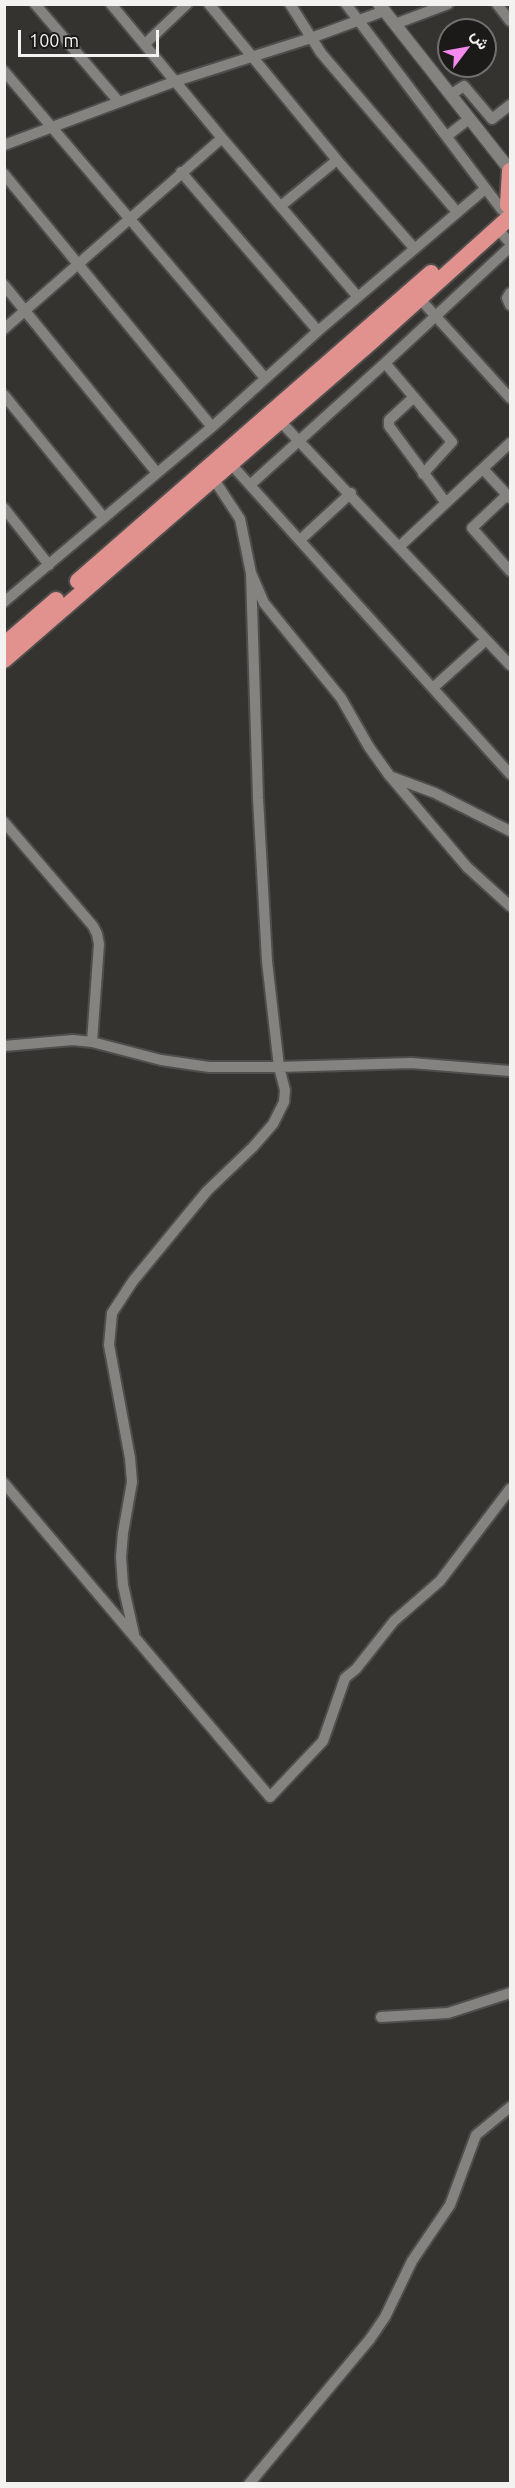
<!DOCTYPE html>
<meta charset="utf-8">
<style>
body{margin:0}
#map{position:relative;width:515px;height:2488px;overflow:hidden;background:#343330;font-family:Ubuntu,Vazirmatn,sans-serif}
canvas{display:block}
.frame{position:absolute;inset:0;border:6px solid #f3f2f0;pointer-events:none}
.north{position:absolute;left:437px;top:18px;width:60px;height:60px;box-sizing:border-box;background:#1b1a19;border:2px solid #71706f;border-radius:50%;rotate:58deg;font-size:16px;font-weight:700;line-height:24px;text-align:center;color:#f3f2f0}
.north::after{content:'';display:block;margin:auto;width:21px;height:27px;background:#f689ed;clip-path:polygon(50% 0,100% 100%,50% 72%,0 100%)}
.scale{position:absolute;left:18px;top:30px;width:141px;height:27px;box-sizing:border-box;border:3px solid #f3f2f0;border-top:0;padding-left:8px;font-size:18px;line-height:21px;white-space:nowrap;color:#f3f2f0;-webkit-text-stroke:4px #1b1a19;paint-order:stroke}
</style>
<div id="map">
<canvas width="515" height="2488"></canvas>
<div class="frame"></div>
<div class="north">ش</div>
<div class="scale">100 m</div>
</div>
<script>
const context = document.querySelector('canvas').getContext('2d');
context.lineJoin = 'round';
const poly = rows => new Path2D(rows.map(r => 'M' + r).join(''));
function stroke(path, color, width, dash) { context.strokeStyle = color; context.lineWidth = width; context.lineCap = dash ? 'butt' : 'round'; context.setLineDash(dash || []); context.stroke(path); }
const minor = poly([
 [35,4,119,102],
 [209,4,337,160,414,248],
 [290,4,321,53,457,212],
 [346,4,502,210],
 [497,4,510,21],
 [395,24,448,4],
 [145,44,187,4],
 [4,71,265,378],
 [450,95,464,86,492,119,510,105],
 [447,136,469,119],
 [222,138,358,297],
 [4,145,176,81,311,38,384,11],
 [181,172,318,331],
 [4,174,212,427],
 [282,205,337,160],
 [497,228,510,243],
 [4,285,157,473],
 [510,293,507,298,510,305],
 [420,299,510,398],
 [4,329,222,138,111,4],
 [385,363,452,442,423,474],
 [4,395,104,518],
 [414,397,389,420,389,426,446,503],
 [280,421,510,665],
 [230,463,510,774],
 [483,469,510,498],
 [213,478,240,519,251,573,264,603,341,698,369,747,389,775,467,867,510,906],
 [250,485,385,363,510,247],
 [507,495,472,528,510,571],
 [4,508,49,565],
 [300,540,351,493],
 [400,546,510,443],
 [4,602,212,427,318,331,485,189],
 [434,687,486,640],
 [392,777,435,793,510,831],
 [4,822,93,926,97,934,99,944,92,1042],
 [4,1046,73,1040,92,1042,161,1060,209,1067,279,1067,411,1063,510,1071],
 [4,1483,270,1797,323,1741,345,1678,356,1669,394,1621,440,1581,510,1489],
 [134,1634,123,1585,121,1557,123,1533,132,1482,130,1458,109,1345,112,1313,133,1281,207,1191,253,1147,273,1124,284,1102,285,1090,279,1067,267,961,258,798,251,573],
 [381,2017,448,2013,510,1993],
 [249,2484,370,2339,385,2317,412,2261,450,2205,476,2135,510,2107]
]);
const tertiary = poly([
 [379,4,510,170]
]);
const trunk = poly([
 [508,205,510,171],
 [78,581,431,273],
 [5,644,56,600],
 [4,660,371,342,510,217]
]);
stroke(minor, '#504e4c', 14);
stroke(tertiary, '#504e4c', 15);
stroke(trunk, '#504e4c', 20);
stroke(minor, '#858380', 10);
stroke(tertiary, '#858380', 12);
stroke(trunk, '#e1928f', 16);
</script>
